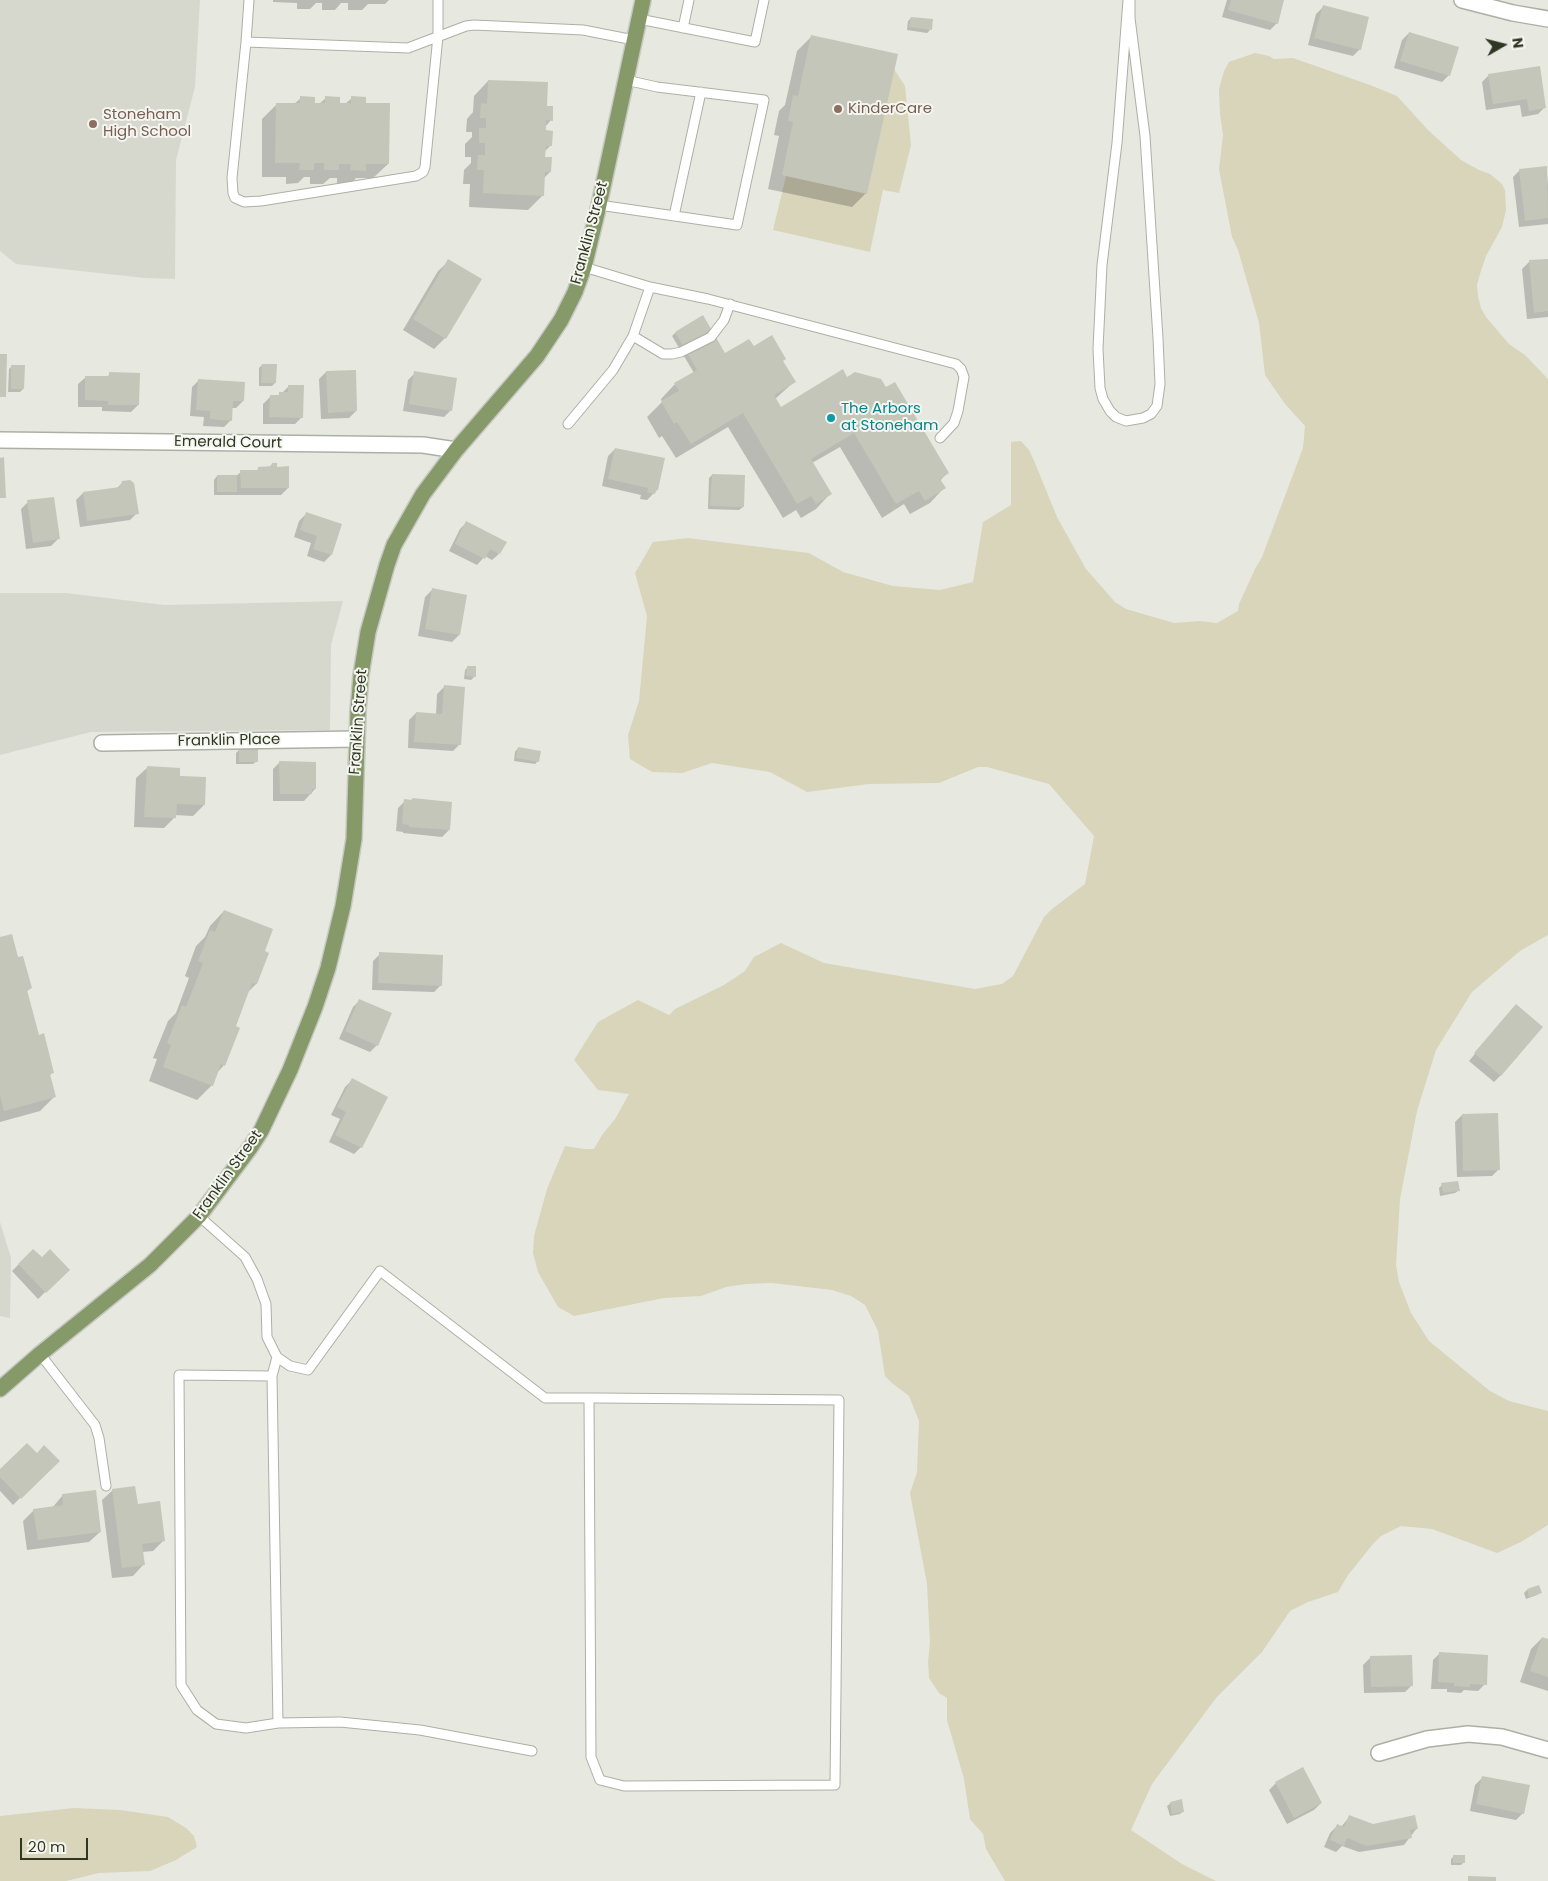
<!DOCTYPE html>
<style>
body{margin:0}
#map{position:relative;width:1548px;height:1881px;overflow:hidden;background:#e7e9e0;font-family:Poppins,sans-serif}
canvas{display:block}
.north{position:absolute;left:1478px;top:20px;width:50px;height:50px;-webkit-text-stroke:4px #f5f6f0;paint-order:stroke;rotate:82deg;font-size:14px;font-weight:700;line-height:20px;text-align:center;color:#2f3723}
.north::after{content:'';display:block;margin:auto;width:18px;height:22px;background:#2f3723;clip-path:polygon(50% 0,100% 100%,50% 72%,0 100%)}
.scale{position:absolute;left:20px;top:1838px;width:68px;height:22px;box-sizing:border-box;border:2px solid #2f3723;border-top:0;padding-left:6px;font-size:15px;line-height:18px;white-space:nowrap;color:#2f3723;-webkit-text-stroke:4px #f5f6f0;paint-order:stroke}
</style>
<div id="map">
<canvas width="1548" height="1881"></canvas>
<div class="north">N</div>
<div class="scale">20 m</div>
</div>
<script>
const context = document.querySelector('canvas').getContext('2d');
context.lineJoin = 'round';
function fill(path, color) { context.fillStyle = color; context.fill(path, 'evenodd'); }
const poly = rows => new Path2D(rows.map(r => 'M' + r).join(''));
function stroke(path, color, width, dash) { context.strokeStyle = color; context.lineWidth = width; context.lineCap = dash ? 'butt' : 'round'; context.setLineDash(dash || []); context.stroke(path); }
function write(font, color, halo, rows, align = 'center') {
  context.font = font + ' Poppins,sans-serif'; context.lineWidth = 4; context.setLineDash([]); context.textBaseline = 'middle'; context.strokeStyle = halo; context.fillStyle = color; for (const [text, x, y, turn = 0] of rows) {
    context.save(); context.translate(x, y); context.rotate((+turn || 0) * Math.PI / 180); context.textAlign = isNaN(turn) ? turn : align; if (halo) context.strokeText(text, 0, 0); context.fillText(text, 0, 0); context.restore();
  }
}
const built = poly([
 [0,0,200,0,195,87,176,160,175,279,145,278,16,264,0,251],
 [0,593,66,593,164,605,343,601,331,645,330,730,91,732,0,755],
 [0,1222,11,1258,10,1318,0,1316]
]);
const green = poly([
 [1255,53,1269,56,1274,59,1293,58,1370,85,1397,96,1428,130,1461,160,1479,170,1490,174,1502,184,1505,190,1506,210,1502,227,1486,256,1480,274,1477,285,1478,296,1481,308,1486,317,1509,344,1525,355,1548,379,1548,935,1520,951,1472,992,1436,1050,1417,1111,1400,1199,1396,1265,1399,1282,1411,1313,1429,1341,1490,1391,1509,1401,1548,1411,1548,1525,1521,1542,1497,1553,1432,1529,1401,1526,1381,1536,1373,1544,1348,1575,1338,1592,1308,1602,1290,1611,1262,1652,1216,1698,1152,1784,1131,1830,1182,1864,1216,1881,1005,1881,986,1849,983,1834,970,1819,964,1779,947,1720,947,1698,939,1693,929,1678,928,1661,930,1642,927,1584,910,1493,917,1472,919,1421,909,1396,892,1383,885,1376,878,1331,865,1305,851,1296,832,1290,772,1283,746,1284,726,1287,701,1296,664,1298,574,1316,558,1307,538,1272,533,1253,534,1236,547,1189,565,1146,584,1149,594,1149,602,1135,615,1119,629,1094,598,1090,574,1060,598,1022,638,1000,669,1015,675,1009,724,985,745,971,754,957,781,943,824,963,975,989,1002,984,1013,976,1044,917,1052,909,1085,884,1094,836,1049,784,987,767,978,767,939,783,869,784,807,792,770,772,712,763,682,773,652,772,630,759,628,735,639,701,647,616,635,573,653,542,688,538,809,553,843,572,893,586,940,590,973,582,983,522,1011,505,1011,442,1021,441,1029,450,1035,463,1057,517,1086,569,1115,602,1126,609,1174,623,1200,621,1217,623,1238,611,1239,604,1255,569,1262,557,1303,448,1305,426,1285,404,1265,375,1259,323,1238,250,1232,237,1219,169,1223,135,1220,114,1219,89,1224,71,1229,62],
 [894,69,905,86,911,145,899,193,883,190,870,252,773,230,786,176,867,193],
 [74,1808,120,1810,168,1817,186,1828,194,1836,197,1847,176,1860,150,1871,99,1873,66,1881,0,1881,0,1816]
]);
const shadow = poly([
 [273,0,389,0,385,4,368,4,362,10,348,10,348,3,341,3,335,10,322,10,322,3,316,3,310,9,297,9,297,3,273,2],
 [1227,0,1283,0,1277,23,1270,30,1222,17],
 [1323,7,1360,49,1353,56,1308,45,1316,14],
 [911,18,930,30,927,33,907,30,908,21],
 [1409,33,1449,75,1442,82,1394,68,1402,40],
 [811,37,866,193,852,207,768,189,779,136,774,135,779,111,785,105,797,51],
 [1489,75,1545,107,1538,114,1522,117,1520,105,1486,110,1482,82],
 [488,81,546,107,551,120,545,127,551,145,544,152,544,158,550,172,543,179,543,195,528,210,469,207,470,184,463,184,464,170,471,163,471,157,465,157,465,144,472,137,472,132,466,132,467,119,473,112,474,96],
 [301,98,313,104,319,104,326,98,339,104,345,104,352,98,365,104,388,164,373,178,356,178,350,185,337,184,337,178,330,178,323,184,310,184,310,177,304,177,298,183,286,184,286,177,262,177,262,119,277,104,294,104],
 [1546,167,1548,185,1548,224,1519,227,1513,177,1520,170],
 [1548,260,1548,317,1527,319,1522,269,1529,262],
 [449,261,445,338,434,349,403,330,438,271],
 [675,333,725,354,753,348,782,361,794,382,775,399,780,408,847,378,947,473,940,481,944,488,930,503,910,514,904,504,882,518,840,447,812,463,830,494,816,509,801,518,796,510,783,518,728,427,676,458,662,436,659,438,647,417,662,402,661,399,675,384,694,373,672,336],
 [262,365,275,383,272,386,259,386,259,368],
 [12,366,23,389,20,392,8,392,9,369],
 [326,372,356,411,349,418,321,419,319,379],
 [415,373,451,410,444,417,403,411,408,380],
 [110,374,138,405,131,412,102,411,102,407,78,407,78,384,86,377,106,378],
 [199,380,243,401,236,408,231,408,231,420,224,427,203,426,204,417,190,416,192,387],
 [289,386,302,417,295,424,263,424,263,404,270,397,276,397,282,393],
 [615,449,657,490,647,500,640,499,641,495,602,486,608,456],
 [272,464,288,488,281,495,214,495,214,480,217,476,236,476,241,472,255,472,259,468,269,468],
 [712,475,743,507,739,510,708,509,709,478],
 [123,482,137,513,130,520,80,527,76,500,83,493,117,488],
 [28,502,58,539,51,546,26,549,21,509],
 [306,514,331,555,324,562,307,556,311,543,294,537,299,521],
 [467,522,499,554,492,560,485,556,477,565,449,551,460,529],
 [432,590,459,635,452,642,418,636,425,597],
 [468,667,474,677,471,680,464,679,465,670],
 [444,687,460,744,453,751,408,748,409,720,416,713,436,715,437,694],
 [518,748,538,761,535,764,514,761,515,752],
 [239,750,257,761,253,764,236,764,236,753],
 [280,762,315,789,304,801,273,801,273,769],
 [147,768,178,777,204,805,193,816,175,815,175,817,164,828,134,827,136,778],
 [412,799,449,830,442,837,403,833,403,832,396,831,398,808,405,801,411,801],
 [224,911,263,952,256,984,247,993,234,1027,224,1065,217,1073,212,1085,197,1100,149,1081,157,1059,153,1058,168,1021,176,1013,189,978,185,976,196,946,205,937,210,926],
 [0,939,17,959,31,988,26,992,38,1036,53,1072,49,1076,55,1096,40,1111,0,1122],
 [380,954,441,985,434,992,372,990,373,961],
 [360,1000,377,1045,370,1052,339,1039,353,1007],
 [1509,1013,1501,1075,1494,1082,1469,1061],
 [352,1080,361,1147,354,1154,329,1142,340,1119,331,1115,345,1087],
 [1462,1115,1499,1169,1492,1176,1457,1177,1455,1122],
 [1442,1185,1459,1190,1455,1193,1440,1196,1439,1188],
 [33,1250,41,1259,68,1270,38,1299,12,1271],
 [37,1455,58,1460,13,1505,0,1491,0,1471],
 [113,1490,137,1506,164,1540,153,1551,142,1552,143,1565,133,1576,112,1578,102,1500],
 [63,1495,100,1532,89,1542,27,1550,23,1521,34,1510,52,1508],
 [1527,1590,1541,1592,1537,1595,1526,1599,1524,1593],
 [1542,1638,1548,1640,1548,1691,1520,1682,1531,1649],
 [1440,1653,1485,1684,1478,1691,1464,1690,1461,1693,1447,1692,1447,1689,1431,1689,1433,1660],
 [1370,1658,1412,1685,1405,1692,1364,1693,1363,1665],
 [1482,1778,1523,1813,1516,1820,1470,1811,1475,1785],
 [1276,1783,1321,1803,1314,1810,1287,1824,1269,1790],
 [1171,1803,1183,1811,1180,1814,1170,1816,1167,1806],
 [1350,1816,1372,1825,1417,1828,1404,1845,1359,1852,1342,1846,1336,1852,1324,1847,1330,1833,1337,1826,1341,1827],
 [1454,1856,1464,1862,1461,1865,1451,1865,1451,1859]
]);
const building = poly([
 [1231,0,1284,0,1278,24,1228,10],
 [1323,5,1369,17,1361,50,1314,38],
 [911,17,933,19,932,30,909,27],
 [1409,32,1459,47,1450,76,1400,61],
 [811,35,898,54,867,194,782,175,793,122,788,121,793,95,798,96],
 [1540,66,1546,108,1529,111,1527,99,1493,104,1488,74],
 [488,80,548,82,547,106,553,106,553,121,546,120,546,130,553,131,552,146,546,146,545,157,552,157,551,172,545,172,544,196,483,193,484,170,477,170,478,155,485,155,485,143,479,143,479,128,486,128,486,118,480,118,481,103,487,104],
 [300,96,315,97,315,103,325,103,325,96,340,97,340,103,351,103,351,96,366,97,366,103,390,103,389,164,366,164,366,171,350,170,351,164,339,164,339,170,324,170,324,163,314,163,314,170,299,170,300,163,275,163,276,103,300,103],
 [1547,166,1548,218,1525,221,1519,169],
 [448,259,482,279,446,339,413,319],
 [1548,259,1548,311,1534,313,1529,260],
 [703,315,725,353,749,339,754,346,772,335,786,359,783,361,796,382,774,395,781,407,843,369,847,377,855,372,881,379,886,387,895,382,949,473,940,479,946,488,925,501,919,491,896,504,854,433,811,459,832,494,816,504,811,496,797,504,743,413,691,444,677,422,674,424,661,401,679,391,674,383,697,370,675,332],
 [0,354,7,354,6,397,0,397],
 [262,364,277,364,276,383,261,383],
 [11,365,25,365,24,389,11,389],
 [356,370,357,411,328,413,326,371],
 [414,371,457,378,452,411,409,404],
 [109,372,140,373,139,405,108,405,108,401,85,400,85,376,109,376],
 [198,379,245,382,244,401,233,401,232,421,210,419,210,411,196,410],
 [288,385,304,385,303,418,269,417,270,395,279,395,279,392,288,392],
 [615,448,665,458,658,490,656,490,655,494,647,492,648,488,608,479],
 [4,457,6,498,0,498,0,458],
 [272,463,277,463,277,467,289,466,289,488,241,488,240,470,258,470,258,467,272,466],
 [712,474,745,475,744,507,710,506],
 [217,475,237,475,237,492,217,492],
 [130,480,134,483,139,514,87,521,83,492,120,487,122,481],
 [54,497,60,539,33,543,27,500],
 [306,512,342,524,332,555,313,549,317,536,300,530],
 [466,521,507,542,500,554,490,549,485,559,455,544],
 [432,588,467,595,460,635,425,629],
 [467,666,476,666,476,677,466,676],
 [444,685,465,687,461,745,414,742,416,712,442,714],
 [518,747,541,751,539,762,516,758],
 [239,748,258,748,258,762,239,762],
 [279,761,316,762,316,789,312,789,312,794,280,794],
 [147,766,180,768,180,776,206,777,205,805,177,804,176,818,144,817],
 [412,798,452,802,450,830,409,827,409,825,402,824,404,799,412,800],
 [224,910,273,929,265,951,269,953,257,984,252,983,236,1026,240,1028,225,1066,221,1064,213,1086,163,1067,171,1045,167,1043,182,1005,186,1007,203,963,198,961,210,930,215,932],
 [12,934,18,957,23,956,32,988,27,990,39,1035,44,1033,54,1073,50,1074,56,1097,4,1111,0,1095,0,937],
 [379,952,443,955,442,986,378,983],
 [359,999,392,1013,378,1046,345,1031],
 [1516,1004,1543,1027,1501,1076,1474,1053],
 [352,1078,388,1097,362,1148,335,1135,346,1112,337,1107],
 [1498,1113,1500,1170,1463,1171,1462,1114],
 [1458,1181,1460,1191,1443,1193,1441,1183],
 [33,1249,42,1257,50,1249,70,1270,46,1293,18,1264],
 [27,1443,37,1453,44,1445,60,1461,21,1499,0,1477,0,1469],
 [135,1486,138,1504,160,1501,165,1541,142,1544,145,1565,122,1568,112,1489],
 [96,1490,101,1532,38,1540,33,1509,63,1505,62,1494],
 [1539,1585,1542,1593,1529,1597,1527,1589],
 [1542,1637,1548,1639,1548,1677,1530,1671],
 [1439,1652,1488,1655,1487,1685,1470,1684,1470,1687,1454,1686,1454,1683,1438,1682],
 [1412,1655,1413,1686,1371,1687,1370,1656],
 [1303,1767,1322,1803,1294,1818,1275,1782],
 [1482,1776,1530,1785,1524,1814,1476,1804],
 [1182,1799,1184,1812,1172,1814,1170,1802],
 [1349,1815,1373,1824,1415,1815,1418,1829,1410,1830,1412,1838,1367,1846,1347,1838,1344,1846,1330,1840,1337,1824,1344,1827],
 [1453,1855,1465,1855,1465,1863,1453,1863],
 [1468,1876,1496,1877,1496,1881,1468,1881]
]);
const lane = poly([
 [249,0,246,42,408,48,466,26,474,25,583,30,634,40],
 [1128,0,1117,143,1102,265,1098,349,1100,388,1103,399,1110,411,1116,417,1126,421,1143,418,1151,414,1157,406,1160,384,1158,338,1145,136,1130,18,1130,0],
 [639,19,755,42,764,0],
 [683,28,689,0],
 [246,42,232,178,233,193,235,198,244,202,261,201,416,176,423,172,425,167,438,36,438,0],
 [599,205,737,225,764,100,657,87,626,80],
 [674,216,701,92],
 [584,267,650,287,708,299,956,364,961,369,964,377,958,411,954,423,940,438],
 [650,287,633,336,663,354,672,354,681,352,711,337,724,320,730,304],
 [568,424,613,370,633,336],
 [199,1216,245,1257,257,1279,266,1304,267,1337,277,1357,290,1366,308,1370,380,1271,545,1398,596,1398,839,1400,835,1785,624,1786,600,1780,591,1757,589,1398],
 [40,1354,95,1425,99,1438,106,1486],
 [277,1357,272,1376,278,1723,340,1722,420,1730,532,1751],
 [272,1376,179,1375,181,1685,197,1710,216,1724,246,1728,278,1723]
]);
const street = poly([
 [1462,0,1513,13,1548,19],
 [0,440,423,445,456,450],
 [102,743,357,739],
 [1379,1753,1427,1739,1468,1734,1502,1737,1548,1750]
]);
const primary = poly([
 [0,1389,40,1354,150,1265,199,1216,250,1148,261,1131,290,1070,315,1007,328,968,343,906,354,839,358,711,361,675,368,632,387,565,394,545,423,494,456,450,537,356,561,320,575,292,584,267,599,205,643,0]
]);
const markers = [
 [838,109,5,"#8d6e63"],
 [93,124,5,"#8d6e63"],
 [831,418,5,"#0f9aa8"]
];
const educationNames = [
 ["KinderCare",848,109],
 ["Stoneham",103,115],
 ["High School",103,132]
];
const streetNames = [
 ["Franklin Street",590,233,-75],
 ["Emerald Court",228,443,1],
 ["Franklin Street",359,722,-86],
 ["Franklin Place",229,741,-1],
 ["Franklin Street",228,1175,-54]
];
const cultureNames = [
 ["The Arbors",841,409],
 ["at Stoneham",841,426]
];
fill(built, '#d6d8ce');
fill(green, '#d8d5bb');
fill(shadow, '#0003');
fill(building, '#c3c6b8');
stroke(lane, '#acb0a4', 11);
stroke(street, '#acb0a4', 18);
stroke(primary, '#c5c7c1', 18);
stroke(lane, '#fff', 9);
stroke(street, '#fff', 15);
stroke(primary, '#869969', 15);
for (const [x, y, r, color] of markers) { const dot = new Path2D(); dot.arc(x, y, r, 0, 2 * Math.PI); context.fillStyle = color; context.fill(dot); stroke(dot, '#f5f6f0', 2); }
write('15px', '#785e54', '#f5f6f0', educationNames, 'left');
write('15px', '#2f3723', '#f5f6f0', streetNames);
write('15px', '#0d838f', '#f5f6f0', cultureNames, 'left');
</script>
